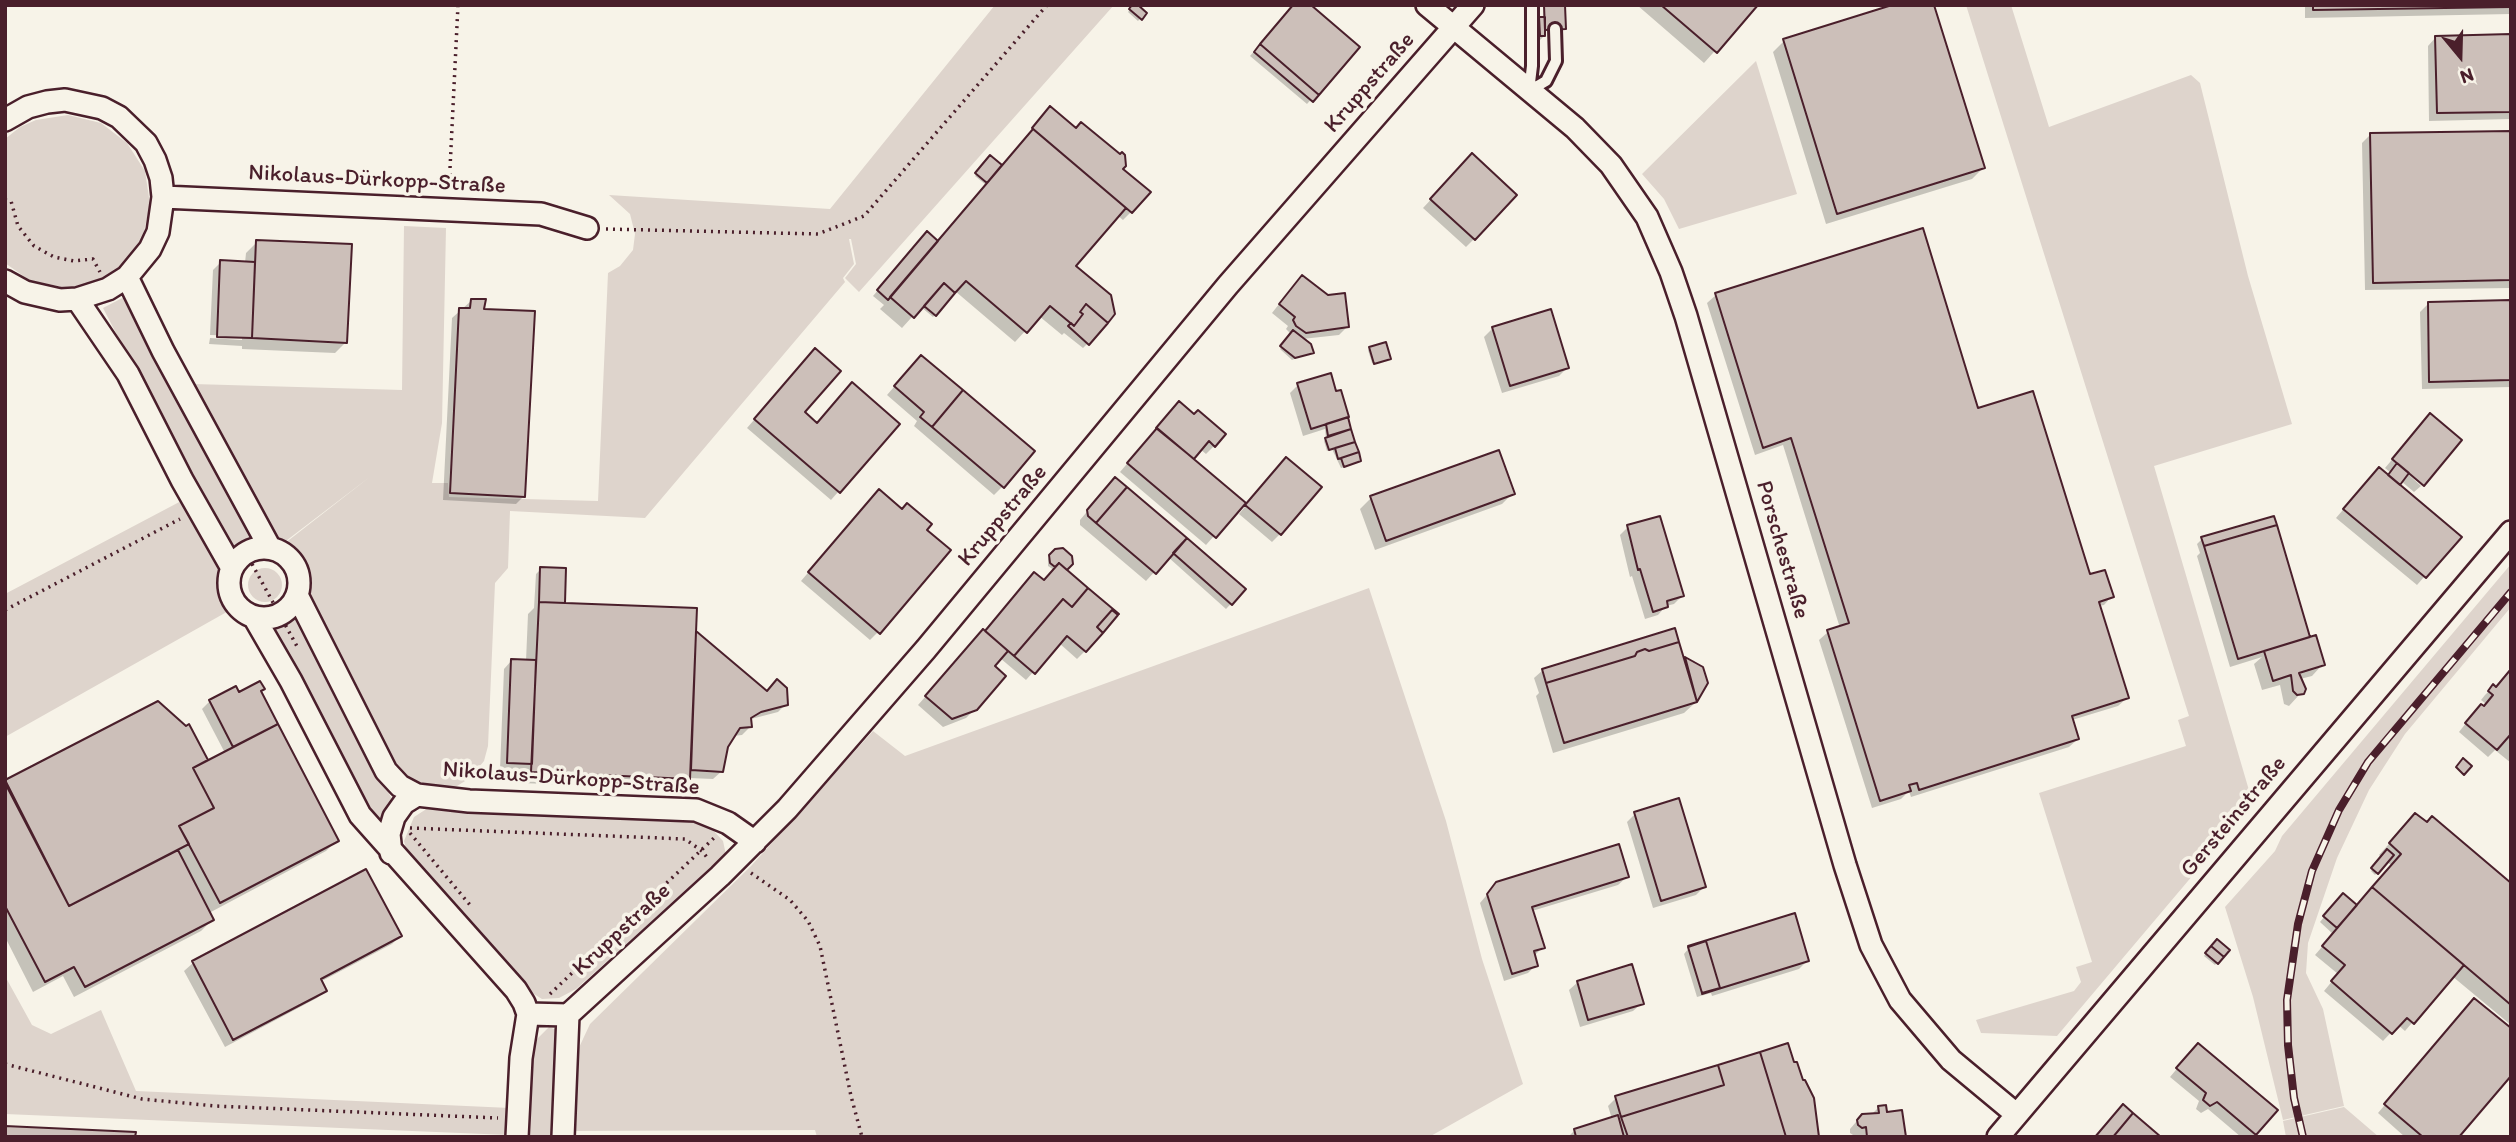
<!DOCTYPE html>
<meta charset="utf-8">
<style>
body{margin:0}
#map{position:relative;width:2516px;height:1142px;overflow:hidden;background:#f7f3e8;font-family:Itim,sans-serif}
canvas{display:block}
.frame{position:absolute;inset:0;border:7px solid #4a1f2b;pointer-events:none}
.north{position:absolute;left:2425px;top:21px;width:70px;height:70px;-webkit-text-stroke:5px #f7f3e8;paint-order:stroke;rotate:161deg;font-size:19px;font-weight:700;line-height:28px;text-align:center;color:#4a1f2b}
.north::after{content:'';display:block;margin:auto;width:24px;height:32px;background:#4a1f2b;clip-path:polygon(50% 0,100% 100%,50% 72%,0 100%)}
</style>
<div id="map">
<canvas width="2516" height="1142"></canvas>
<div class="frame"></div>
<div class="north">N</div>
</div>
<script>
const context = document.querySelector('canvas').getContext('2d');
context.lineJoin = 'round';
function fill(path, color) { context.fillStyle = color; context.fill(path, 'evenodd'); }
const poly = rows => new Path2D(rows.map(r => 'M' + r).join(''));
function stroke(path, color, width, dash) { context.strokeStyle = color; context.lineWidth = width; context.lineCap = dash ? 'butt' : 'round'; context.setLineDash(dash || []); context.stroke(path); }
function write(font, color, halo, rows, align = 'center') {
  context.font = font + ' Itim,sans-serif'; context.lineWidth = 7; context.setLineDash([]); context.textBaseline = 'middle'; context.strokeStyle = halo; context.fillStyle = color; for (const [text, x, y, turn = 0] of rows) {
    context.save(); context.translate(x, y); context.rotate((+turn || 0) * Math.PI / 180); context.textAlign = isNaN(turn) ? turn : align; if (halo) context.strokeText(text, 0, 0); context.fillText(text, 0, 0); context.restore();
  }
}
const green = poly([
 [995,5,1114,5,859,292,845,278,856,264,851,239,849,239,854,264,843,278,845,282,645,518,510,511,508,568,495,583,488,746,484,761,470,778,457,786,444,790,434,790,420,785,402,773,387,757,304,597,304,570,294,555,280,547,371,476,278,547,193,384,402,390,404,226,446,228,442,423,432,483,448,483,449,497,598,501,608,273,620,266,633,250,635,234,630,214,609,195,830,209],
 [1966,5,2011,5,2049,127,2191,75,2200,83,2248,276,2292,424,2154,466,2253,804,2057,1036,1981,1033,1976,1020,2074,991,2081,982,2076,967,2092,962,2039,793,2186,746,2178,720,2189,716],
 [1756,61,1797,194,1679,229,1664,199,1642,174],
 [68,115,101,123,127,143,145,171,150,204,143,236,124,263,111,274,95,281,79,286,62,287,29,280,5,263,5,139,20,127,36,120],
 [130,294,257,542,232,556,103,308],
 [185,499,226,572,226,597,232,609,5,737,5,594],
 [2511,564,2511,607,2405,734,2369,790,2337,858,2308,943,2306,973,2323,1009,2344,1106,2283,1120,2253,997,2225,907,2275,851,2282,836],
 '248 585a17 17 0 1 1 34 0a17 17 0 1 1-34 0Z',
 [1369,588,1446,821,1482,959,1523,1084,1429,1137,817,1137,815,1130,573,1131,576,1054,590,1024,751,866,873,731,905,756],
 [296,616,394,803,377,826,271,629,282,626],
 [428,808,698,822,712,829,723,841,726,855,576,989,559,998,542,999,524,988,409,860,404,841,414,817],
 [5,976,32,1025,51,1034,101,1010,136,1091,510,1108,508,1135,5,1114],
 [549,1027,557,1030,555,1137,526,1137,529,1060,536,1040],
 [2344,1107,2379,1137,2286,1137,2283,1121]
]);
const shadow = poly([
 [1134,5,1145,13,1138,21,1128,12],
 [1543,5,1563,5,1564,28,1562,30,1543,31,1544,36,1533,47,1529,30,1540,19,1543,19],
 [1637,5,1756,5,1704,63],
 [2305,5,2511,5,2511,14,2305,18],
 [1290,10,1357,47,1307,104,1250,56],
 [2511,36,2511,119,2429,121,2428,46,2436,37],
 [1784,41,1983,168,1972,179,1826,224,1773,52],
 [1043,117,1121,169,1131,212,1123,220,1117,215,1074,266,1088,343,1083,348,1064,333,1062,335,1039,316,1015,342,955,291,933,317,921,307,902,328,880,309,884,305,873,296,922,239,937,242,986,185,975,176,988,159,990,157,1001,167],
 [2511,133,2511,288,2365,290,2362,143,2370,135],
 [1464,164,1474,239,1466,247,1423,208],
 [257,242,346,342,335,353,242,349,242,346,209,344,210,338,242,340,242,336,210,335,213,270,221,262,245,263,246,253],
 [1294,285,1347,327,1339,335,1302,339,1312,352,1292,360,1280,349,1291,334,1286,329,1288,326,1272,313],
 [1716,295,1977,410,2088,577,2112,596,2104,605,2098,606,2127,698,2118,706,2072,720,2078,739,2069,747,1911,797,1909,791,1901,799,1872,808,1819,640,1828,632,1840,628,1783,445,1755,455,1707,303],
 [471,301,482,311,524,496,516,504,443,500,452,318],
 [2511,302,2511,387,2422,389,2420,312,2429,303],
 [1549,311,1567,368,1559,376,1502,393,1484,337,1492,329],
 [1370,348,1389,358,1372,363,1368,350],
 [807,359,803,413,817,425,898,424,831,500,747,428],
 [913,365,1002,487,994,495,914,426,917,421,887,395],
 [1298,385,1346,418,1359,461,1357,463,1341,468,1332,449,1327,451,1324,441,1326,438,1325,429,1303,436,1290,393],
 [1171,412,1194,416,1214,446,1206,454,1200,449,1191,459,1243,503,1206,545,1120,472],
 [2422,424,2408,470,2408,474,2421,486,2414,492,2401,481,2397,485,2459,537,2417,585,2336,518,2371,477,2388,477,2391,473,2385,468],
 [1278,467,1280,534,1272,542,1239,514],
 [1108,487,1244,590,1226,609,1168,557,1146,581,1080,525,1080,520],
 [1513,493,1502,504,1375,550,1360,509,1371,498],
 [871,499,878,632,870,640,801,581],
 [1628,527,1682,596,1674,604,1666,606,1658,615,1645,619,1632,576,1630,577,1620,535],
 [2202,539,2309,639,2323,664,2312,676,2300,679,2300,694,2289,706,2284,704,2280,685,2262,690,2254,664,2262,657,2230,667,2197,556,2200,553,2197,544],
 [1055,550,1065,570,1085,651,1077,659,1059,643,1026,680,1000,658,992,666,975,709,966,718,943,727,918,705,1026,583,1043,582,1054,570,1048,566,1048,559],
 [541,569,563,604,694,635,767,693,786,704,778,712,751,719,750,727,742,735,733,736,727,746,722,771,713,779,689,778,677,789,521,783,522,771,500,770,504,669,512,660,526,661,528,614,534,608,536,574],
 [1684,659,1702,668,1706,683,1696,702,1684,713,1553,753,1536,696,1539,693,1534,678,1543,670],
 [2511,671,2511,763,2495,750,2488,757,2459,732,2473,714,2486,704,2481,700,2485,695,2493,687,2495,688],
 [259,692,337,840,326,851,209,913,212,920,201,931,74,997,63,976,33,992,5,937,5,782,158,703,185,728,188,727,207,762,225,753,202,709,210,701,238,694],
 [1635,814,1704,887,1696,895,1653,908,1627,822],
 [2405,826,2511,885,2511,1025,2452,976,2405,1031,2398,1025,2383,1041,2324,991,2338,974,2315,955,2333,934,2320,922,2338,900,2356,907,2391,865,2387,862,2375,875,2371,871,2382,858,2379,855],
 [366,872,400,936,392,944,320,982,325,990,317,998,225,1047,184,971,193,963],
 [1627,877,1618,885,1532,911,1543,947,1535,955,1536,965,1528,973,1504,981,1480,903,1497,883],
 [2217,941,2227,950,2215,965,2204,956],
 [1689,948,1807,961,1799,969,1712,996,1711,993,1697,997,1684,954],
 [1578,982,1642,1003,1633,1011,1580,1027,1569,990],
 [2467,1008,2457,1137,2405,1137,2378,1113],
 [2190,1053,2275,1110,2252,1137,2241,1137,2208,1109,2201,1113,2196,1109,2199,1101,2170,1077],
 [1616,1098,1817,1137,1568,1137,1575,1130,1612,1119,1608,1106],
 [1879,1107,1904,1137,1859,1137,1858,1135,1853,1135,1850,1133,1850,1129,1862,1115,1871,1115]
]);
const building = poly([
 [1132,5,1138,5,1147,13,1142,20,1129,9,1132,5],
 [1293,5,1311,5,1360,47,1319,95,1260,44,1293,5],
 [1544,5,1565,5,1566,29,1545,30,1544,5],
 [1661,5,1758,5,1717,53,1661,5],
 [1892,5,1934,5,1985,168,1837,214,1783,39,1892,5],
 [2313,5,2511,5,2511,7,2313,10,2313,5],
 [1539,17,1545,17,1545,36,1540,36,1539,17],
 [2511,34,2511,112,2437,113,2435,36,2511,34],
 [1260,44,1319,95,1313,102,1254,52,1260,44],
 [1050,106,1076,128,1081,122,1120,154,1122,152,1125,155,1126,166,1123,169,1151,192,1132,213,1032,128,1050,106],
 [1033,129,1126,208,1076,266,1111,295,1115,314,1108,323,1086,304,1080,312,1083,314,1074,326,1050,306,1027,333,966,281,955,293,944,283,914,318,890,297,1033,129],
 [2511,131,2511,280,2373,283,2370,133,2511,131],
 [1472,153,1517,195,1475,240,1430,199,1472,153],
 [990,155,1002,165,987,183,975,173,990,155],
 [1923,228,1978,408,2033,391,2090,574,2105,570,2114,597,2099,602,2129,698,2072,716,2079,739,1919,790,1917,783,1909,785,1911,791,1880,801,1827,630,1849,623,1791,438,1763,448,1715,293,1923,228],
 [927,231,938,241,888,300,877,290,927,231],
 [256,240,352,244,347,343,252,338,256,240],
 [220,260,255,262,252,338,217,337,220,260],
 [1302,275,1328,295,1345,293,1349,327,1306,333,1296,326,1293,320,1295,317,1279,304,1302,275],
 [944,283,955,293,936,316,924,306,944,283],
 [471,299,486,299,484,309,535,311,525,497,450,493,459,308,470,308,471,299],
 [2511,300,2511,380,2429,382,2428,302,2511,300],
 [1086,304,1108,323,1089,345,1068,326,1071,323,1074,326,1083,314,1080,312,1086,304],
 [1551,309,1569,368,1510,386,1492,327,1551,309],
 [1293,330,1311,344,1314,353,1295,358,1280,346,1293,330],
 [1386,342,1391,359,1374,364,1369,347,1386,342],
 [815,348,841,371,805,412,817,423,852,382,900,424,840,493,754,419,815,348],
 [921,355,963,390,932,427,920,417,924,412,894,386,921,355],
 [1331,373,1336,391,1341,390,1349,417,1311,429,1297,383,1331,373],
 [963,390,1035,451,1004,488,932,427,963,390],
 [1179,401,1194,414,1198,410,1226,434,1215,447,1209,441,1194,459,1156,428,1179,401],
 [2430,413,2462,440,2424,486,2392,459,2430,413],
 [1348,417,1351,429,1328,436,1326,424,1348,417],
 [1157,428,1246,503,1216,538,1127,463,1157,428],
 [1351,429,1355,442,1329,450,1325,438,1351,429],
 [1355,442,1359,452,1338,459,1335,448,1355,442],
 [1499,450,1515,494,1386,541,1370,496,1499,450],
 [1359,452,1361,461,1344,467,1341,458,1359,452],
 [1286,457,1322,487,1281,535,1245,505,1286,457],
 [2397,463,2409,473,2400,485,2388,475,2397,463],
 [2379,467,2462,537,2426,578,2343,509,2379,467],
 [1115,477,1127,487,1096,523,1088,516,1087,510,1115,477],
 [1127,487,1187,538,1156,574,1096,523,1127,487],
 [879,489,902,509,907,503,932,524,927,530,951,550,880,634,808,572,879,489],
 [1660,516,1684,596,1667,601,1668,607,1653,612,1640,569,1638,570,1627,525,1660,516],
 [2274,516,2277,525,2204,546,2201,537,2274,516],
 [2277,525,2310,637,2238,659,2204,546,2277,525],
 [1187,538,1246,589,1232,605,1173,553,1187,538],
 [1063,548,1072,556,1073,564,1067,570,1059,563,1055,567,1050,563,1049,555,1055,549,1063,548],
 [1059,563,1088,588,1072,607,1063,599,1014,656,985,631,1034,572,1044,580,1059,563],
 [540,567,566,568,565,603,539,602,540,567],
 [1088,588,1119,614,1112,610,1097,627,1103,633,1086,652,1067,636,1035,674,1014,656,1063,599,1072,607,1088,588],
 [539,602,697,608,690,779,531,772,539,602],
 [1112,610,1118,615,1103,633,1097,627,1112,610],
 [1675,628,1679,642,1649,651,1645,649,1637,652,1635,656,1546,683,1542,669,1675,628],
 [983,629,1008,651,995,666,1006,676,977,710,952,719,925,696,983,629],
 [696,631,767,691,777,679,787,688,788,705,761,712,751,718,752,727,740,728,728,747,723,772,691,770,696,631],
 [2316,635,2325,665,2299,673,2306,689,2304,694,2297,695,2293,691,2291,675,2273,681,2264,651,2316,635],
 [1679,642,1697,702,1564,743,1546,683,1635,656,1637,652,1645,649,1649,651,1679,642],
 [1685,657,1703,667,1708,683,1697,702,1685,657],
 [511,659,536,660,532,764,507,763,511,659],
 [2511,669,2511,734,2497,750,2465,723,2481,704,2484,706,2493,695,2488,691,2493,684,2496,687,2511,669],
 [260,681,265,689,261,691,278,724,233,747,209,700,236,686,239,692,260,681],
 [158,701,186,726,189,724,208,760,193,768,214,808,179,826,189,844,69,906,5,780,158,701],
 [278,724,339,841,220,903,179,826,214,808,193,768,278,724],
 [2463,758,2472,766,2464,775,2456,767,2463,758],
 [5,783,69,906,178,850,214,920,85,987,74,967,45,982,5,906,5,783],
 [1679,798,1706,887,1661,901,1634,812,1679,798],
 [2415,813,2427,822,2432,816,2511,883,2511,1005,2372,887,2401,854,2389,843,2415,813],
 [1619,844,1629,877,1532,907,1545,948,1534,951,1538,966,1512,974,1487,894,1496,882,1619,844],
 [2387,849,2394,855,2378,874,2371,868,2387,849],
 [366,869,402,936,321,979,327,991,233,1040,192,961,366,869],
 [2372,887,2464,965,2414,1024,2407,1018,2392,1034,2331,981,2345,965,2322,946,2372,887],
 [2343,893,2357,905,2337,928,2323,916,2343,893],
 [1795,913,1809,961,1702,994,1720,988,1706,941,1688,946,1795,913],
 [2217,939,2230,950,2224,957,2211,946,2217,939],
 [1706,941,1720,988,1702,993,1688,947,1706,941],
 [2211,946,2224,957,2218,964,2205,953,2211,946],
 [1632,964,1644,1004,1588,1020,1577,981,1632,964],
 [2474,998,2511,1028,2511,1076,2459,1137,2423,1137,2384,1104,2474,998],
 [1788,1043,1794,1062,1797,1062,1803,1080,1805,1080,1814,1098,1819,1137,1786,1137,1760,1052,1788,1043],
 [2198,1043,2278,1110,2256,1135,2217,1102,2210,1106,2203,1100,2206,1093,2176,1068,2198,1043],
 [1760,1052,1786,1137,1628,1137,1621,1117,1724,1085,1718,1065,1760,1052],
 [1718,1065,1724,1085,1621,1117,1615,1096,1718,1065],
 [2123,1104,2133,1113,2113,1137,2095,1137,2123,1104],
 [1886,1105,1887,1112,1902,1110,1906,1137,1867,1137,1866,1127,1862,1128,1858,1125,1857,1120,1862,1114,1879,1113,1878,1106,1886,1105],
 [2133,1113,2161,1137,2113,1137,2133,1113],
 [1618,1115,1624,1137,1576,1137,1574,1129,1618,1115],
 [5,1126,136,1132,135,1137,5,1137,5,1126]
]);
const path = poly([
 [449,189,458,5],
 [5,200,11,201,18,226,34,246,54,257,74,261,93,259,100,272],
 [606,229,818,234,864,216,1047,5],
 [252,564,299,650],
 [5,610,180,519],
 [410,828,685,839,702,851,709,860],
 [410,833,470,905],
 [751,873,790,900,808,921,820,946,851,1096,862,1137],
 [550,994,715,837],
 [5,1064,142,1099,215,1106,498,1118]
]);
const lane = poly([
 [1532,5,1532,66,1529,91,1546,81,1556,61,1555,29]
]);
const street = poly([
 [1427,5,1575,128,1611,165,1647,217,1671,272,1686,316,1845,865,1871,945,1900,1000,1951,1060,2016,1114],
 [5,120,28,107,47,102,65,100,102,108,119,117,146,143,155,160,161,178,163,197,158,232,150,249,127,277,108,289,77,299,60,300,25,292,5,281],
 [163,197,541,214,587,228],
 [127,277,163,351,270,548],
 [77,299,128,374,182,480,232,568],
 '229 583a35 35 0 1 1 70 0a35 35 0 1 1-70 0Z',
 [297,595,386,771,400,786,417,795,469,801,696,810,728,823,755,842],
 [254,617,291,681,360,815,516,990,524,1003,528,1014,521,1058,517,1137],
 [391,853,389,834,394,817,404,803,417,795],
 [528,1014,568,1015,720,876,787,809,926,649,1228,285,1473,5],
 [563,1137,568,1015],
 [1998,1137,2511,532]
]);
const rail = poly([
 [2303,1137,2294,1098,2288,1045,2287,1000,2298,924,2312,871,2339,810,2368,762,2511,592]
]);
const streetNames = [
 ["Kruppstraße",1370,83,-49],
 ["Nikolaus-Dürkopp-Straße",377,180,3],
 ["Kruppstraße",1003,516,-50],
 ["Porschestraße",1782,550,74],
 ["Nikolaus-Dürkopp-Straße",571,779,4],
 ["Gersteinstraße",2234,817,-50],
 ["Kruppstraße",622,930,-43]
];
fill(green, '#ded4cc');
fill(shadow, '#0003');
fill(building, '#ccbfb9');
stroke(building, '#4a1f2b', 2);
stroke(lane, '#4a1f2b', 16);
stroke(street, '#4a1f2b', 26);
stroke(path, '#4a1f2b', 3.5, [2, 5]);
stroke(lane, '#f7f3e8', 10);
stroke(street, '#f7f3e8', 21);
stroke(rail, '#4a1f2b', 8);
stroke(rail, '#f7f3e8', 5, [16]);
write('23px', '#4a1f2b', '#f7f3e8', streetNames);
</script>
